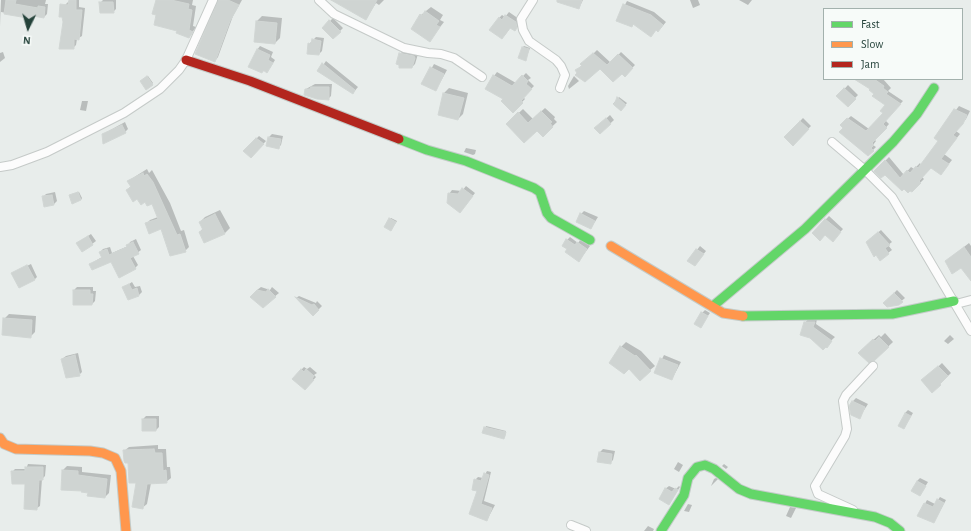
<!DOCTYPE html>
<style>
body{margin:0}
#map{position:relative;width:971px;height:531px;overflow:hidden;background:#e8edeb;font-family:"Alegreya Sans",sans-serif}
canvas{display:block}
.legend{position:absolute;left:823px;top:8px;width:140px;height:72px;box-sizing:border-box;background:#f7fbf9;border:1px solid #a3b1ad;margin:0;padding:5px 7px;list-style:none;font-size:12px;color:#24423a}
.legend li{display:flex;align-items:center;gap:8px;height:20px}
.legend b{width:20px;border:1px solid #a3b1ad}
.north{position:absolute;left:8px;top:8px;width:40px;height:40px;-webkit-text-stroke:3px #f7fbf9;paint-order:stroke;rotate:185deg;font-size:11px;font-weight:700;line-height:16px;text-align:center;color:#24423a}
.north::after{content:'';display:block;margin:auto;width:14px;height:18px;background:#24423a;clip-path:polygon(50% 0,100% 100%,50% 72%,0 100%)}
</style>
<div id="map">
<canvas width="971" height="531"></canvas>
<ul class="legend">
<li><b style="height:5px;background:#63d668"></b>Fast</li>
<li><b style="height:5px;background:#ff974d"></b>Slow</li>
<li><b style="height:5px;background:#b3261e"></b>Jam</li>
</ul>
<div class="north">N</div>
</div>
<script>
const context = document.querySelector('canvas').getContext('2d');
context.lineJoin = 'round';
function fill(path, color) { context.fillStyle = color; context.fill(path, 'evenodd'); }
const poly = rows => new Path2D(rows.map(r => 'M' + r).join(''));
function stroke(path, color, width, dash) { context.strokeStyle = color; context.lineWidth = width; context.lineCap = dash ? 'butt' : 'round'; context.setLineDash(dash || []); context.stroke(path); }
const shadow = poly([
 [1,0,46,0,45,4,48,4,47,14,44,17,35,16,33,18,1,12,0,27],
 [70,0,79,0,79,7,85,8,82,36,77,39,76,45,73,48,65,5],
 [103,0,116,0,116,9,113,12,100,3],
 [157,0,193,0,192,5,196,6,193,26,196,27,189,37,157,15],
 [219,0,242,0,233,16,218,57,215,61],
 [344,0,384,0,379,5,376,3,366,19],
 [573,0,583,0,579,8],
 [690,0,698,0,700,5,693,8],
 [739,0,752,0,748,5],
 [627,1,654,12,666,22,661,28,656,30,634,24,632,26,617,20],
 [431,7,443,15,440,20,444,22,430,40,412,28,421,15],
 [509,12,519,19,520,24,515,30,511,27,505,35,499,18,502,15,505,17],
 [262,16,282,18,280,38,275,43,257,21],
 [333,18,343,28,333,38,324,27],
 [316,37,324,38,322,51,319,54,309,44],
 [260,46,273,52,271,57,275,60,270,68,262,72,257,50],
 [524,46,530,48,526,59,523,47],
 [597,50,611,63,621,52,635,65,625,75,622,73,600,68,578,73,576,71],
 [403,51,418,54,415,64,412,67,400,64,400,54],
 [3,52,5,58,0,62,0,53],
 [326,61,358,87,353,93,319,71],
 [434,64,447,70,436,90,423,84],
 [497,72,516,83,526,73,531,78,528,80,534,86,523,97,525,99,513,111,494,76],
 [148,76,153,83,152,84,142,80],
 [574,76,579,81,569,89,568,86],
 [857,79,883,79,891,88,888,91,903,101,885,120,889,124,875,140,876,141,873,145,876,147,868,155,841,125,851,116,869,129,884,113,887,105,871,89],
 [315,84,332,84,331,96,328,99,306,89],
 [848,85,858,95,848,105,838,96],
 [449,88,468,93,463,114,458,119,439,114,444,93],
 [619,97,627,103,621,110,613,104],
 [82,101,88,101,86,111,80,110],
 [959,106,970,111,966,119,956,131,960,134,944,154,952,160,944,170,931,167,922,177,924,179,912,191,885,173,875,171,889,157,904,175,911,167,914,169,920,163,921,165,939,141,935,138],
 [545,108,555,117,554,119,557,122,543,135,537,130,507,124,523,109,533,119],
 [610,115,614,120,600,133,596,128],
 [803,118,811,126,793,144,785,137],
 [125,122,128,129,125,132,103,134],
 [272,134,283,136,281,145,278,148,269,137],
 [259,136,266,141,251,157,244,151],
 [466,148,476,150,475,154,473,155,464,152],
 [147,169,149,173,152,170,170,203,181,231,184,230,189,247,185,251,162,228,146,224,150,220,158,217,153,202,138,198,127,190,131,186,128,181],
 [466,186,475,193,460,212,449,194,452,190,462,191],
 [55,192,57,201,54,204,43,197,46,194],
 [79,192,82,198,81,200,72,194],
 [220,210,230,228,225,233,204,242,200,232,203,228,200,222,205,217],
 [584,211,598,217,591,228,581,214],
 [829,216,843,229,833,240,825,234,813,233],
 [391,218,397,221,391,230,390,219],
 [881,230,892,242,888,245,892,250,880,259,870,239],
 [91,234,96,241,83,251,77,243],
 [570,237,578,243,581,239,590,246,581,258,568,249,567,240],
 [136,239,141,250,133,256,138,265,135,268,111,261,90,264,102,257,100,252,103,249,110,247,112,253,128,246,130,242],
 [969,243,971,246,971,276,961,267,946,261],
 [700,246,706,251,695,265,689,260],
 [31,264,37,277,34,280,12,273],
 [132,282,135,287,140,286,142,292,139,295,123,288],
 [77,287,93,287,93,291,96,291,95,301,92,304,74,290],
 [261,287,270,290,272,287,279,293,263,306,257,290],
 [897,290,905,298,898,304,884,303],
 [299,296,316,303,317,301,322,306,313,315,296,298],
 [705,310,710,313,700,327,702,313],
 [9,314,36,316,35,332,30,337,4,319],
 [808,319,817,319,816,324,835,337,823,348,805,323],
 [885,333,893,342,874,360,864,348,879,335,881,337],
 [950,335,954,339,948,344,944,341],
 [626,342,641,351,655,366,650,370,621,347],
 [78,353,82,372,79,375,62,359,66,356],
 [664,355,681,362,672,379,655,373],
 [942,363,951,373,932,392,923,381],
 [304,367,307,369,310,367,317,373,314,375,316,377,308,386,301,370],
 [856,398,868,404,859,418,853,401],
 [908,410,913,413,904,428,905,413],
 [146,416,159,416,159,427,156,430,143,430,143,419],
 [486,426,506,431,505,437,504,438,483,433],
 [158,445,158,449,166,449,167,467,170,467,171,478,166,482,151,483,147,504,142,508,137,482,124,451,129,447],
 [603,449,615,451,613,460,610,463,600,452],
 [678,462,683,465,679,472,674,469],
 [28,464,46,465,45,476,42,479,40,506,37,508,26,483,12,472,15,469,26,469],
 [724,464,728,467,726,469,722,466],
 [67,466,82,467,82,472,111,475,109,493,105,497,89,492,63,470],
 [487,471,491,472,484,501,495,505,487,520,470,513,478,490,475,480,478,477,483,478],
 [716,478,718,479,711,486,714,479],
 [920,478,928,482,920,495,917,481],
 [669,486,676,489,679,486,680,487,669,504,665,489],
 [940,497,946,500,934,522,919,515,927,500,935,504],
 [688,504,692,505,689,512,684,511],
 [790,507,796,508,791,518,786,516],
 [648,526,654,529,653,531,644,531]
]);
const building = poly([
 [6,0,16,0,15,4,38,8,38,6,45,7,44,18,33,16,33,19,4,14,6,0],
 [69,0,76,0,76,10,82,10,79,40,74,39,74,49,59,49,63,22,62,17,59,17,60,4,68,5,69,0],
 [156,0,171,0,189,4,188,9,192,10,189,30,193,32,189,38,176,33,177,31,154,25,156,15,152,14,156,0],
 [218,0,228,0,239,5,230,21,215,62,195,54,218,0],
 [331,0,377,0,366,20,331,0],
 [557,0,582,0,579,9,557,2,557,0],
 [99,2,113,2,114,13,100,13,99,2],
 [623,4,651,15,663,25,658,32,656,30,651,37,633,24,632,27,616,21,623,4],
 [425,11,439,21,436,25,440,27,430,42,411,29,420,14,422,16,425,11],
 [505,15,516,22,517,28,515,31,510,28,502,39,489,30,499,17,502,20,505,15],
 [329,20,341,32,333,39,322,28,329,20],
 [256,21,277,23,275,44,254,42,256,21],
 [312,39,321,41,319,55,307,54,308,43,311,44,312,39],
 [522,47,529,49,526,61,518,58,522,47],
 [257,49,270,55,268,60,273,63,267,73,263,70,262,73,248,67,257,49],
 [399,53,414,56,415,58,412,68,399,68,399,65,396,64,399,53],
 [593,53,607,65,618,54,633,68,625,77,622,74,613,82,600,69,585,82,575,75,577,73,575,70,582,66,580,64,593,53],
 [322,63,355,90,353,94,317,71,322,63],
 [430,67,444,74,436,91,421,84,430,67],
 [493,75,512,86,522,75,528,81,526,84,532,89,521,101,523,103,513,113,501,101,503,99,485,89,493,75],
 [147,76,153,85,146,90,140,81,147,76],
 [854,79,874,79,884,86,883,88,888,92,886,94,901,104,883,124,887,128,872,143,874,145,871,148,874,151,868,156,839,132,843,128,840,125,847,118,866,131,883,113,880,111,885,105,872,96,874,94,869,90,870,89,854,79],
 [311,87,329,87,329,100,317,99,304,95,305,89,310,89,311,87],
 [844,88,856,99,848,107,836,96,844,88],
 [443,93,464,98,458,120,438,115,443,93],
 [617,97,626,105,621,111,614,105,617,97],
 [954,109,967,115,963,124,953,135,957,138,941,159,949,164,941,175,931,168,919,181,921,183,912,192,910,191,908,193,904,189,902,191,885,175,881,178,874,171,885,160,900,178,907,170,910,173,916,166,918,168,938,141,934,138,954,109],
 [541,111,552,122,550,123,553,127,543,137,537,131,524,143,506,124,518,112,528,123,541,111],
 [606,118,611,124,600,134,594,128,606,118],
 [800,121,809,129,793,146,784,137,800,121],
 [122,125,126,133,103,144,102,134,122,125],
 [268,137,281,139,279,149,266,146,268,137],
 [256,138,264,144,251,158,243,151,256,138],
 [143,173,144,176,147,174,153,182,177,235,180,234,186,252,170,256,161,229,149,234,145,223,158,219,152,204,147,206,145,202,141,205,137,199,133,202,126,190,131,187,127,181,143,173],
 [462,188,473,196,460,213,447,203,448,193,458,194,462,188],
 [78,192,81,200,72,204,69,195,78,192],
 [52,195,54,205,44,207,42,196,52,195],
 [580,213,595,221,591,229,576,222,580,213],
 [215,214,225,234,204,243,199,232,203,230,199,222,215,214],
 [389,218,396,222,391,231,384,227,389,218],
 [825,219,841,232,833,242,825,235,820,241,812,233,825,219],
 [878,232,890,245,885,248,889,254,880,261,876,255,874,257,866,242,878,232],
 [88,236,93,245,82,252,76,243,88,236],
 [566,239,575,245,577,242,587,249,579,262,565,252,567,249,562,246,566,239],
 [133,242,139,254,130,258,136,269,119,278,111,262,92,270,89,264,102,258,99,252,107,249,109,255,127,247,126,245,133,242],
 [964,247,971,257,971,281,961,268,952,274,945,261,964,247],
 [696,249,704,254,695,266,687,261,696,249],
 [27,265,35,280,19,288,11,273,27,265],
 [129,284,132,290,137,288,139,296,128,300,122,287,129,284],
 [268,289,276,297,263,308,250,297,257,290,266,292,268,289],
 [73,290,90,290,90,294,93,294,92,305,73,305,73,290],
 [894,293,903,302,899,305,887,307,883,303,894,293],
 [295,297,312,305,314,304,319,310,313,316,295,297],
 [701,312,708,316,701,328,694,324,701,312],
 [3,318,32,320,31,338,2,335,3,318],
 [804,322,815,322,813,327,832,341,827,348,826,347,823,350,810,338,800,335,804,322],
 [879,337,889,347,874,361,869,363,858,353,873,339,875,341,879,337],
 [620,346,635,356,636,355,651,371,640,381,629,369,624,374,609,363,620,346],
 [75,355,80,376,66,378,61,359,75,355],
 [660,358,678,365,672,380,654,373,660,358],
 [938,366,948,376,940,384,941,385,932,393,921,380,938,366],
 [301,369,304,372,306,369,314,376,312,379,314,380,305,390,292,379,301,369],
 [852,401,865,407,860,419,851,415,849,406,852,401],
 [905,413,911,416,904,429,898,426,905,413],
 [142,419,156,419,156,431,142,431,142,419],
 [484,427,506,432,504,439,482,433,484,427],
 [154,449,155,453,162,453,163,471,166,470,167,483,147,484,143,509,132,507,136,483,129,483,128,463,125,463,124,461,123,450,154,449],
 [599,452,612,454,611,464,597,462,599,452],
 [25,467,43,467,43,480,39,480,37,510,24,509,25,484,12,484,11,471,25,471,25,467],
 [62,470,78,471,78,475,107,479,105,498,87,496,88,493,81,492,82,491,61,490,62,470],
 [484,473,489,475,481,504,492,508,487,521,469,514,477,491,472,490,474,479,481,481,484,473],
 [917,481,926,486,920,496,911,491,917,481],
 [665,488,672,492,675,488,678,490,669,505,659,499,665,488],
 [937,499,944,503,934,523,917,516,924,503,933,507,937,499]
]);
const street = poly([
 [319,0,334,14,404,48,428,53,441,54,454,58,482,77],
 [533,0,521,19,523,30,529,41,556,60,561,66,565,75,560,88],
 [832,142,865,170,892,197,971,331],
 [0,167,12,165,47,152,124,113,160,89,179,70,186,60,213,0],
 [956,304,971,300],
 [853,510,818,494,815,486,845,436,847,429,843,401,846,395,873,366],
 [571,525,586,531]
]);
const fast = poly([
 [399,139,427,150,466,161,534,188,540,192,547,213,551,218,590,240],
 [713,306,805,229,893,142,917,114,934,88],
 [743,316,892,314,954,301],
 [661,531,684,495,688,478,697,467,705,465,714,469,739,489,751,494,875,517,890,523,900,531]
]);
const slow = poly([
 [611,246,723,313,743,316],
 [0,438,4,444,16,449,90,451,103,453,115,458,121,471,126,531]
]);
const jam = poly([
 [186,60,250,81,399,139]
]);
fill(shadow, '#0003');
fill(building, '#cfd4d2');
stroke(building, '#d1d6d4', 1);
stroke(street, '#c5cac8', 10);
stroke(fast, '#c3cbc8', 11);
stroke(slow, '#c3cbc8', 11);
stroke(jam, '#c3cbc8', 11);
stroke(street, '#fcfcfc', 8);
stroke(fast, '#63d668', 9);
stroke(slow, '#ff974d', 9);
stroke(jam, '#b3261e', 9);
</script>
